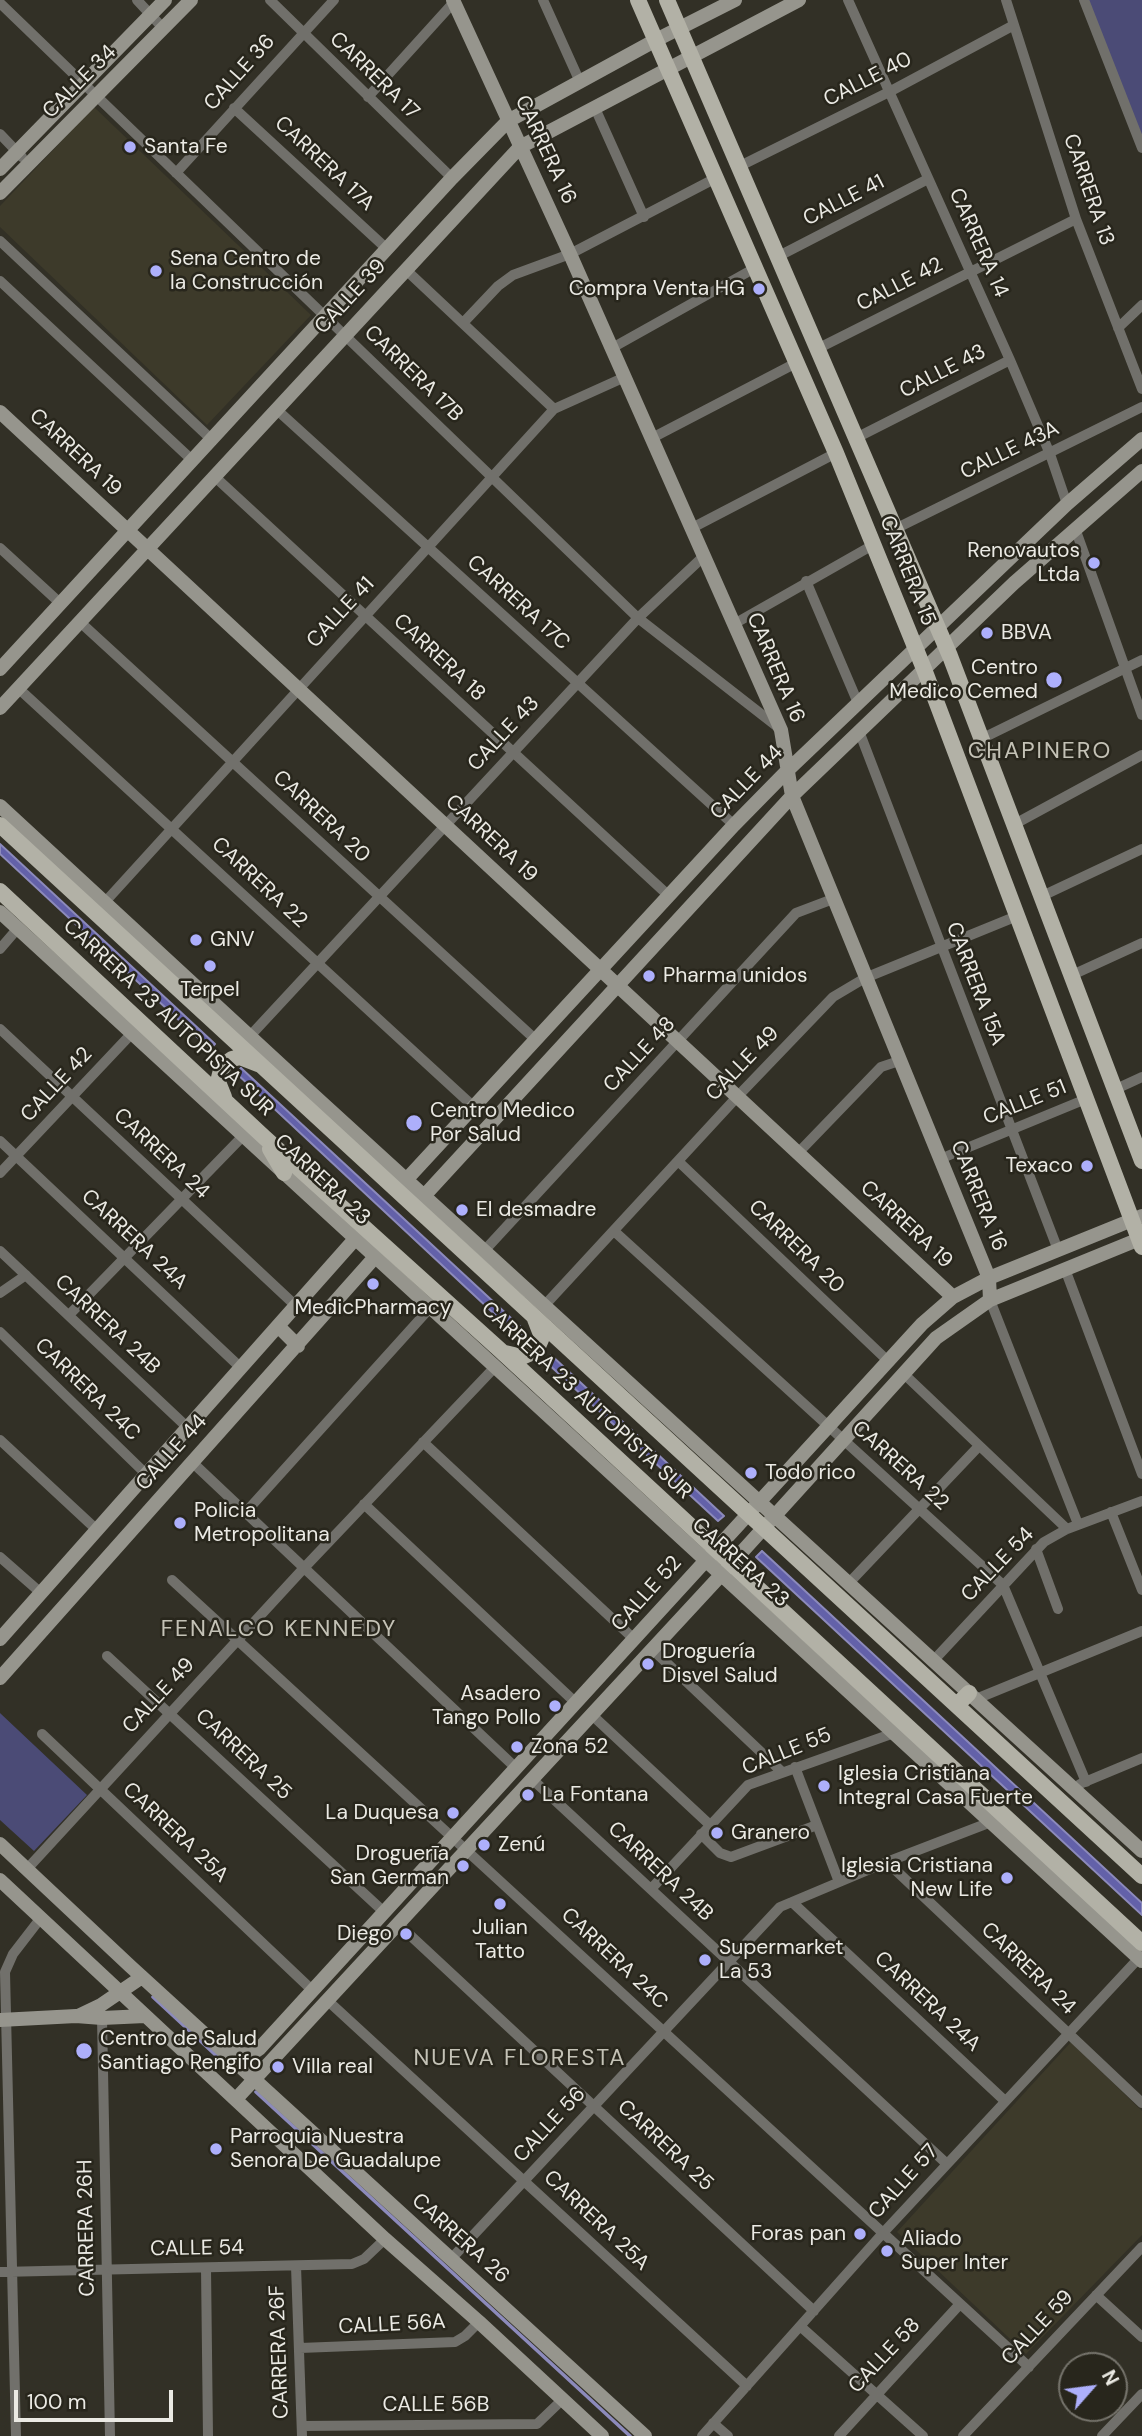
<!DOCTYPE html>
<meta charset="utf-8">
<style>
body{margin:0}
#map{position:relative;width:1142px;height:2436px;overflow:hidden;background:#323026;font-family:"DM Sans",sans-serif}
canvas{display:block}
.north{position:absolute;left:1058px;top:2352px;width:70px;height:70px;box-sizing:border-box;background:#28261c;border:2px solid #76746c;border-radius:50%;rotate:62deg;font-size:19px;font-weight:700;line-height:28px;text-align:center;color:#ebeae4}
.north::after{content:'';display:block;margin:auto;width:24px;height:32px;background:#adaffb;clip-path:polygon(50% 0,100% 100%,50% 72%,0 100%)}
.scale{position:absolute;left:14px;top:2390px;width:159px;height:32px;box-sizing:border-box;border:4px solid #ebeae4;border-top:0;padding-left:9px;font-size:21px;line-height:24px;white-space:nowrap;color:#ebeae4;-webkit-text-stroke:5px #28261c;paint-order:stroke}
</style>
<div id="map">
<canvas width="1142" height="2436"></canvas>
<div class="north">N</div>
<div class="scale">100 m</div>
</div>
<script>
const context = document.querySelector('canvas').getContext('2d');
context.lineJoin = 'round';
function fill(path, color) { context.fillStyle = color; context.fill(path, 'evenodd'); }
const poly = rows => new Path2D(rows.map(r => 'M' + r).join(''));
function stroke(path, color, width, dash) { context.strokeStyle = color; context.lineWidth = width; context.lineCap = dash ? 'butt' : 'round'; context.setLineDash(dash || []); context.stroke(path); }
function write(font, color, halo, rows, align = 'center') {
  context.font = font + ' "DM Sans",sans-serif'; context.lineWidth = 5; context.setLineDash([]); context.textBaseline = 'middle'; context.strokeStyle = halo; context.fillStyle = color; for (const [text, x, y, turn = 0] of rows) {
    context.save(); context.translate(x, y); context.rotate((+turn || 0) * Math.PI / 180); context.textAlign = isNaN(turn) ? turn : align; if (halo) context.strokeText(text, 0, 0); context.fillText(text, 0, 0); context.restore();
  }
}
const built = poly([
 [94,107,311,315,207,425,0,227,0,206],
 [1071,2042,1142,2111,1142,2235,1026,2354,897,2232]
]);
const green = poly([
 [1085,0,1142,0,1142,147],
 [0,1713,87,1795,34,1851,0,1820]
]);
const water = poly([
 [0,844,215,1044,210,1049,0,854,0,844],
 [241,1068,525,1331,519,1337,236,1073,241,1068],
 [551,1355,724,1516,718,1521,545,1361,551,1355],
 [762,1551,1142,1903,1142,1915,756,1557,762,1551]
]);
const stream = poly([
 [153,1997,235,2073],
 [256,2092,630,2436]
]);
const street = poly([
 [137,0,163,28],
 [270,0,452,178],
 [543,0,580,82],
 [848,0,1010,360,1050,454,1067,504],
 [1006,0,1076,219,1142,389],
 [1084,0,1142,148],
 [0,3,638,618,779,728],
 [368,97,454,2],
 [234,108,387,249],
 [595,108,644,217],
 [0,134,22,157],
 [738,167,889,92,1014,25],
 [176,173,334,0],
 [0,241,211,439],
 [777,257,928,179],
 [405,269,554,409],
 [0,281,192,460],
 [463,323,498,286,513,275,570,254,716,178],
 [1118,328,1142,305],
 [612,348,755,268],
 [817,349,1076,219],
 [276,409,734,825],
 [652,438,796,363],
 [856,438,1010,360],
 [214,476,669,896],
 [692,528,836,453],
 [895,529,1142,407],
 [1076,531,1142,715],
 [0,548,60,603],
 [806,581,858,703],
 [80,622,536,1040],
 [734,624,873,545],
 [18,688,474,1107],
 [859,731,1058,1250],
 [981,739,1142,660],
 [1013,825,1142,755],
 [1040,897,1142,849],
 [105,902,554,409,625,377],
 [0,949,18,928],
 [1070,976,1142,943],
 [0,1029,296,1306],
 [250,1036,638,618,704,556],
 [1116,1089,1142,1077],
 [0,1141,241,1368],
 [798,1153,881,1067,899,1061],
 [940,1159,1086,1099],
 [678,1161,888,1361],
 [0,1173,135,1030],
 [614,1231,1003,1585,1086,1782],
 [0,1251,188,1428],
 [484,1251,796,913,833,899],
 [1065,1269,1142,1474],
 [0,1293,26,1275],
 [990,1300,1078,1524],
 [544,1306,737,1097,833,997,865,978,1017,916],
 [69,1315,243,1136],
 [0,1332,146,1474],
 [904,1374,1067,1529],
 [0,1440,97,1530],
 [423,1442,634,1639],
 [192,1462,516,1768],
 [364,1504,576,1703],
 [1111,1512,1142,1590],
 [245,1513,430,1308],
 [1036,1549,1058,1609],
 [0,1557,41,1593],
 [172,1580,1029,2367],
 [848,1584,979,1446],
 [652,1649,782,1772],
 [107,1656,384,1912],
 [934,1660,1044,1542,1067,1529,1142,1501],
 [976,1699,1142,1631],
 [592,1715,710,1825],
 [42,1734,312,1990],
 [795,1767,839,1882],
 [532,1779,947,2164],
 [1080,1784,1142,1758],
 [701,1834,720,1853,731,1857,817,1825],
 [887,1862,1142,2103],
 [27,1869,303,1569,495,1367],
 [651,1889,748,1785,894,1733],
 [792,1902,1005,2101],
 [398,1924,814,2311],
 [327,2000,747,2386],
 [102,2018,110,2436],
 [451,2259,780,1907,887,1862,991,1822],
 [296,2266,302,2436],
 [206,2268,208,2436],
 [0,2272,352,2264,364,2259,385,2239],
 [1096,2295,1142,2337],
 [800,2326,923,2436],
 [300,2348,455,2342,465,2336,479,2322],
 [713,2423,728,2436],
 [302,2426,537,2424,562,2400],
 [16,2436,5,1972,13,1954,40,1919],
 [702,2436,883,2233,1139,1958],
 [839,2436,960,2304],
 [963,2436,1142,2247],
 [1102,2436,1142,2394]
]);
const secondary = poly([
 [453,0,570,254,781,730,792,796,989,1278,990,1300],
 [0,169,165,0],
 [0,193,191,0],
 [0,412,953,1297],
 [0,669,452,178,508,121,656,40,735,0],
 [0,708,520,147,799,0],
 [0,806,310,1092,1142,1851],
 [0,912,1142,1961],
 [406,1180,734,825,788,770,1067,504,1142,439],
 [424,1196,792,796,1014,583,1142,471],
 [278,1326,298,1346],
 [0,1639,355,1239],
 [0,1678,375,1257],
 [0,1844,130,1966,645,2436],
 [0,1880,385,2239,479,2322,602,2436],
 [78,2016,101,2005,142,1977],
 [0,2020,76,2016,102,2018,145,2016],
 [226,2052,250,2055,259,2049,922,1324,953,1297,989,1278,1142,1216],
 [236,2099,721,1575,936,1338,990,1300,1142,1238]
]);
const primary = poly([
 [638,0,836,453,924,669,1142,1247],
 [667,0,950,656,1142,1161],
 [0,825,1142,1876],
 [0,891,264,1137,500,1350,1142,1943],
 [224,1097,218,1082,221,1070,225,1064,232,1059,240,1057,258,1064],
 [270,1149,284,1173],
 [505,1353,522,1357,536,1351,542,1337,535,1319],
 [957,1705,969,1693]
]);
const markers = [
 [130,147,7,"#adaffb"],
 [156,271,7,"#adaffb"],
 [759,289,7,"#adaffb"],
 [1094,563,7,"#adaffb"],
 [987,633,7,"#adaffb"],
 [1054,680,9,"#adaffb"],
 [196,940,7,"#adaffb"],
 [210,966,7,"#adaffb"],
 [649,976,7,"#adaffb"],
 [414,1123,9,"#adaffb"],
 [1087,1166,7,"#adaffb"],
 [462,1210,7,"#adaffb"],
 [373,1284,7,"#adaffb"],
 [751,1473,7,"#adaffb"],
 [180,1523,7,"#adaffb"],
 [648,1664,7,"#adaffb"],
 [555,1706,7,"#adaffb"],
 [517,1747,7,"#adaffb"],
 [824,1786,7,"#adaffb"],
 [528,1795,7,"#adaffb"],
 [453,1813,7,"#adaffb"],
 [717,1833,7,"#adaffb"],
 [484,1845,7,"#adaffb"],
 [463,1866,7,"#adaffb"],
 [1007,1878,7,"#adaffb"],
 [500,1904,7,"#adaffb"],
 [406,1934,7,"#adaffb"],
 [705,1960,7,"#adaffb"],
 [84,2051,9,"#adaffb"],
 [278,2067,7,"#adaffb"],
 [216,2149,7,"#adaffb"],
 [860,2234,7,"#adaffb"],
 [887,2251,7,"#adaffb"]
];
const streetNames = [
 ["CALLE 36",240,73,-48],
 ["CARRERA 17",374,76,44],
 ["CALLE 40",868,80,-27],
 ["CALLE 34",80,82,-45],
 ["CARRERA 16",545,150,65],
 ["CARRERA 17A",324,164,43],
 ["CARRERA 13",1088,190,71],
 ["CALLE 41",844,201,-27],
 ["CARRERA 14",978,243,66],
 ["CALLE 42",900,285,-27],
 ["CALLE 39",351,297,-47],
 ["CALLE 43",943,372,-27],
 ["CARRERA 17B",413,374,44],
 ["CALLE 43A",1010,451,-26],
 ["CARRERA 19",75,453,43],
 ["CARRERA 15",907,571,68],
 ["CARRERA 17C",518,603,42],
 ["CALLE 41",341,613,-47],
 ["CARRERA 18",439,658,43],
 ["CARRERA 16",775,668,67],
 ["CALLE 43",504,734,-47],
 ["CALLE 44",747,783,-46],
 ["CARRERA 20",321,817,43],
 ["CARRERA 19",491,839,43],
 ["CARRERA 22",259,883,43],
 ["CARRERA 15A",975,984,69],
 ["CARRERA 23 AUTOPISTA SUR",168,1018,43],
 ["CALLE 48",640,1055,-47],
 ["CALLE 49",743,1064,-46],
 ["CALLE 42",57,1085,-47],
 ["CALLE 51",1025,1103,-22],
 ["CARRERA 24",161,1154,43],
 ["CARRERA 23",322,1180,43],
 ["CARRERA 16",978,1196,68],
 ["CARRERA 19",906,1225,43],
 ["CARRERA 24A",134,1240,43],
 ["CARRERA 20",796,1247,44],
 ["CARRERA 24B",107,1325,43],
 ["CARRERA 24C",87,1390,44],
 ["CARRERA 23 AUTOPISTA SUR",586,1401,43],
 ["CALLE 44",172,1453,-48],
 ["CARRERA 22",900,1466,42],
 ["CARRERA 23",740,1563,42],
 ["CALLE 54",998,1565,-46],
 ["CALLE 52",647,1594,-48],
 ["CALLE 49",159,1696,-47],
 ["CALLE 55",787,1752,-22],
 ["CARRERA 25",243,1755,43],
 ["CARRERA 25A",175,1833,43],
 ["CARRERA 24B",660,1872,43],
 ["CARRERA 24C",614,1959,43],
 ["CARRERA 24",1028,1969,44],
 ["CARRERA 24A",927,2002,43],
 ["CALLE 56",550,2125,-47],
 ["CARRERA 25",665,2146,43],
 ["CALLE 57",904,2182,-48],
 ["CARRERA 25A",596,2221,43],
 ["CARRERA 26H",87,2228,-91],
 ["CARRERA 26",460,2239,42],
 ["CALLE 54",197,2249,-1],
 ["CALLE 56A",392,2325,-3],
 ["CALLE 59",1038,2328,-47],
 ["CARRERA 26F",280,2352,-92],
 ["CALLE 58",885,2356,-47],
 ["CALLE 56B",436,2405]
];
const poiNames = [
 ["Santa Fe",144,147],
 ["Sena Centro de",170,259],
 ["la Construcción",170,283],
 ["Compra Venta HG",745,289,"right"],
 ["Renovautos",1080,551,"right"],
 ["Ltda",1080,575,"right"],
 ["BBVA",1001,633],
 ["Centro",1038,668,"right"],
 ["Medico Cemed",1038,692,"right"],
 ["GNV",210,940],
 ["Pharma unidos",663,976],
 ["Terpel",210,990,"center"],
 ["Centro Medico",430,1111],
 ["Por Salud",430,1135],
 ["Texaco",1073,1166,"right"],
 ["El desmadre",476,1210],
 ["MedicPharmacy",373,1308,"center"],
 ["Todo rico",765,1473],
 ["Policia",194,1511],
 ["Metropolitana",194,1535],
 ["Droguería",662,1652],
 ["Disvel Salud",662,1676],
 ["Asadero",541,1694,"right"],
 ["Tango Pollo",541,1718,"right"],
 ["Zona 52",531,1747],
 ["Iglesia Cristiana",838,1774],
 ["Integral Casa Fuerte",838,1798],
 ["La Fontana",542,1795],
 ["La Duquesa",439,1813,"right"],
 ["Granero",731,1833],
 ["Zenú",498,1845],
 ["Droguerīa",449,1854,"right"],
 ["San German",449,1878,"right"],
 ["Iglesia Cristiana",993,1866,"right"],
 ["New Life",993,1890,"right"],
 ["Julian",500,1928,"center"],
 ["Tatto",500,1952,"center"],
 ["Diego",392,1934,"right"],
 ["Supermarket",719,1948],
 ["La 53",719,1972],
 ["Centro de Salud",100,2039],
 ["Santiago Rengifo",100,2063],
 ["Villa real",292,2067],
 ["Parroquia Nuestra",230,2137],
 ["Senora De Guadalupe",230,2161],
 ["Foras pan",846,2234,"right"],
 ["Aliado",901,2239],
 ["Super Inter",901,2263]
];
const neighbourhoodNames = [
 ["CHAPINERO",1040,752],
 ["FENALCO KENNEDY",279,1630],
 ["NUEVA FLORESTA",520,2059]
];
fill(built, '#3d3a2a');
fill(green, '#4b4b76');
fill(water, '#6361a9');
stroke(water, '#8c8abb', 2);
stroke(stream, '#8c8abb', 3.5);
stroke(street, '#71706b', 10);
stroke(secondary, '#96958d', 14);
stroke(primary, '#b2b1a6', 16);
for (const [x, y, r, color] of markers) { const dot = new Path2D(); dot.arc(x, y, r, 0, 2 * Math.PI); context.fillStyle = color; context.fill(dot); stroke(dot, '#28261c', 2.5); }
write('21px', '#ebeae4', '#28261c', streetNames);
write('21px', '#ebeae4', '#28261c', poiNames, 'left');
context.letterSpacing = '2px';
write('23px', '#c4c2b6', '#28261c', neighbourhoodNames);
context.letterSpacing = '0px';
</script>
